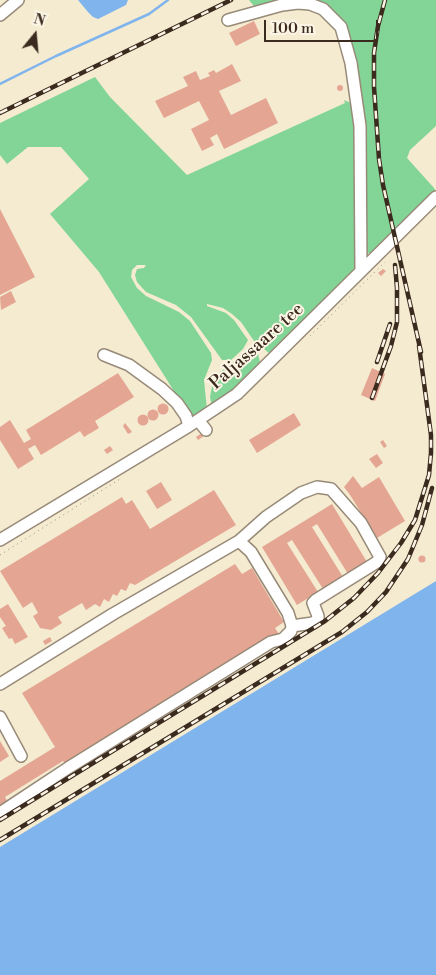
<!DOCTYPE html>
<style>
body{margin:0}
#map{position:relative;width:436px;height:975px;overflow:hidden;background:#f4ebd1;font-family:"Libre Bodoni",serif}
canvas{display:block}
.north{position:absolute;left:10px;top:10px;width:50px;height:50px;-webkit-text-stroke:4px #fcf5e5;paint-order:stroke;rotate:17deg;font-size:14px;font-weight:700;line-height:20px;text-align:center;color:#3b2a1e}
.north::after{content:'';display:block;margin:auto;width:18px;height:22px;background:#3b2a1e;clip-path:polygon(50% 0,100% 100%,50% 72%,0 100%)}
.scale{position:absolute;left:264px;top:20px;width:114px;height:22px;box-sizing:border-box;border:2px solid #3b2a1e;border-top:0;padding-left:6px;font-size:15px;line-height:18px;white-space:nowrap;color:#3b2a1e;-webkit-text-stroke:4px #fcf5e5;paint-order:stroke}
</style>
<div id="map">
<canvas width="436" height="975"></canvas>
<div class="north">N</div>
<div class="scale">100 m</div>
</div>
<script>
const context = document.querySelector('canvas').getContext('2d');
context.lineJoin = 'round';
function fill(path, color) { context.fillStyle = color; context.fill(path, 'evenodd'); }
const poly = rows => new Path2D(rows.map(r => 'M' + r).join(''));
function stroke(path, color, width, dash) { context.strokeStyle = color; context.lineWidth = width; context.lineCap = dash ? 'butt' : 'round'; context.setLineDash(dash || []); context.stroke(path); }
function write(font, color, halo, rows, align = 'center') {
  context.font = font + ' "Libre Bodoni",serif'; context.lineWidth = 4; context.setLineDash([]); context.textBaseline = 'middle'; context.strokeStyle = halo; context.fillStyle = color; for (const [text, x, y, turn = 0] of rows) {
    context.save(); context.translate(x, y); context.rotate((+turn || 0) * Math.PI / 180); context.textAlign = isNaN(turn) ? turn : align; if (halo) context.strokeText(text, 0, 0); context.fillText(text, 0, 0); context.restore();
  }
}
const green = poly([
 [249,0,436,0,436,126,410,150,407,158,434,188,436,192,373,255,368,253,365,248,351,46,318,5,257,10],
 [95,77,110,97,187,175,345,103,344,100,351,103,354,113,358,267,274,353,269,353,254,341,241,322,232,314,223,308,207,304,207,306,226,313,234,320,248,340,243,349,231,360,222,360,191,317,176,305,146,292,137,282,135,275,137,269,144,268,146,265,137,265,132,270,131,277,137,288,146,296,179,312,190,321,211,353,212,360,204,380,207,410,192,417,189,415,99,272,50,214,89,179,61,147,28,147,7,164,0,155,0,123],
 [248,351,258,354,260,362,256,371,238,388,212,407,210,397,213,381,220,372]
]);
const water = poly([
 [78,0,128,0,126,5,98,19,93,17,88,12],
 [436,581,436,975,0,975,0,847]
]);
const stream = poly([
 [0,84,56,56,149,14,168,0]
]);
const building = poly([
 [254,21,260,34,236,46,229,33],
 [232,64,241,81,219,91,231,115,266,98,278,123,224,149,217,134,210,138,214,145,202,151,191,129,209,120,199,101,164,118,155,101,188,86,183,77,196,71,200,80,210,76,208,73,214,70,216,73],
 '337 88a3 3 0 1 1 6 0a3 3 0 1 1-6 0Z',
 [0,209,35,277,0,295],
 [383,269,386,271,381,276,378,273],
 [11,291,16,302,1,310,0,297],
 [372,368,385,374,375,401,361,395],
 [118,373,134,397,95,421,99,428,84,437,80,431,41,455,35,445,28,449,34,459,18,469,0,440,0,427,10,420,24,443,31,439,26,430],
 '157.5 409a5.5 5.5 0 1 1 11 0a5.5 5.5 0 1 1-11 0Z',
 '147.5 415a5.5 5.5 0 1 1 11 0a5.5 5.5 0 1 1-11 0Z',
 [294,413,301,425,257,453,249,440],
 '137.5 420a5.5 5.5 0 1 1 11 0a5.5 5.5 0 1 1-11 0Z',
 [125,423,132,432,128,434,123,426],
 [202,433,204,436,198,440,196,437],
 [383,440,387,446,384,448,380,442],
 [110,446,113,450,107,454,104,450],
 [377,454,383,463,376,468,369,459],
 [353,476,362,488,379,477,405,521,377,538,350,495,344,487],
 [161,482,172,500,157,509,146,491],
 [214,490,236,525,135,585,130,583,126,591,121,589,117,596,113,594,109,602,104,599,100,607,95,604,86,610,82,603,58,617,62,623,51,630,40,628,33,616,38,613,32,602,23,608,0,571,122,497,126,504,132,500,150,529],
 [332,504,367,562,348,574,317,524,312,527,343,577,323,589,292,540,287,543,318,592,297,605,262,547],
 '418.5 559a3.5 3.5 0 1 1 7 0a3.5 3.5 0 1 1-7 0Z',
 [235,564,242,574,252,568,284,622,275,628,279,634,66,765,63,761,5,797,9,804,0,810,0,781,55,747,22,693],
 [8,604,28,637,15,644,12,638,9,639,2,628,6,626,0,617,0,609],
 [50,637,52,641,45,645,43,641],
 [0,741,9,756,0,762]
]);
const path = poly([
 [310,336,385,262],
 [0,555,120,479]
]);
const minor = poly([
 [0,15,18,0],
 [228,20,282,5,298,3,310,4,323,9,341,27,351,63,360,126,361,271],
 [104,355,129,365,162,389,177,403,186,416,189,426],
 [198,420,206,430],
 [0,540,189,426,237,394,436,197],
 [0,684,113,614,239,541,266,517,301,493,317,487,331,489,361,523,380,557,377,562,316,600,313,603,318,616,318,619,313,623,292,626],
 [0,717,21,756],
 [0,813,68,768,271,642,283,639,291,631,292,626,288,613,251,552,239,541]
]);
const rail = poly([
 [385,0,378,26,374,53,374,87,379,159,383,185,421,352],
 [0,113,231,0],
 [377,362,390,324],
 [372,398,391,346,397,322,397,288,395,265],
 [0,820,325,621,354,598,378,573,401,543,415,520,429,475,431,453,431,435,419,346],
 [0,840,342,632,367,612,386,592,408,559,422,525,432,488]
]);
const streetNames = [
 ["Paljassaare tee",257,347,-42]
];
fill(green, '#82d596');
fill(water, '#7fb4ed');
stroke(stream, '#7fb4ed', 2.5);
fill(building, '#e4a693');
stroke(minor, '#988a78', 14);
stroke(path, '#988a78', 1, [1, 4]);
stroke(minor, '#fff', 11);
stroke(rail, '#3b2a1e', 4.5);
stroke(rail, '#fcf5e5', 2.5, [8]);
write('18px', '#3b2a1e', '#fcf5e5', streetNames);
</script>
